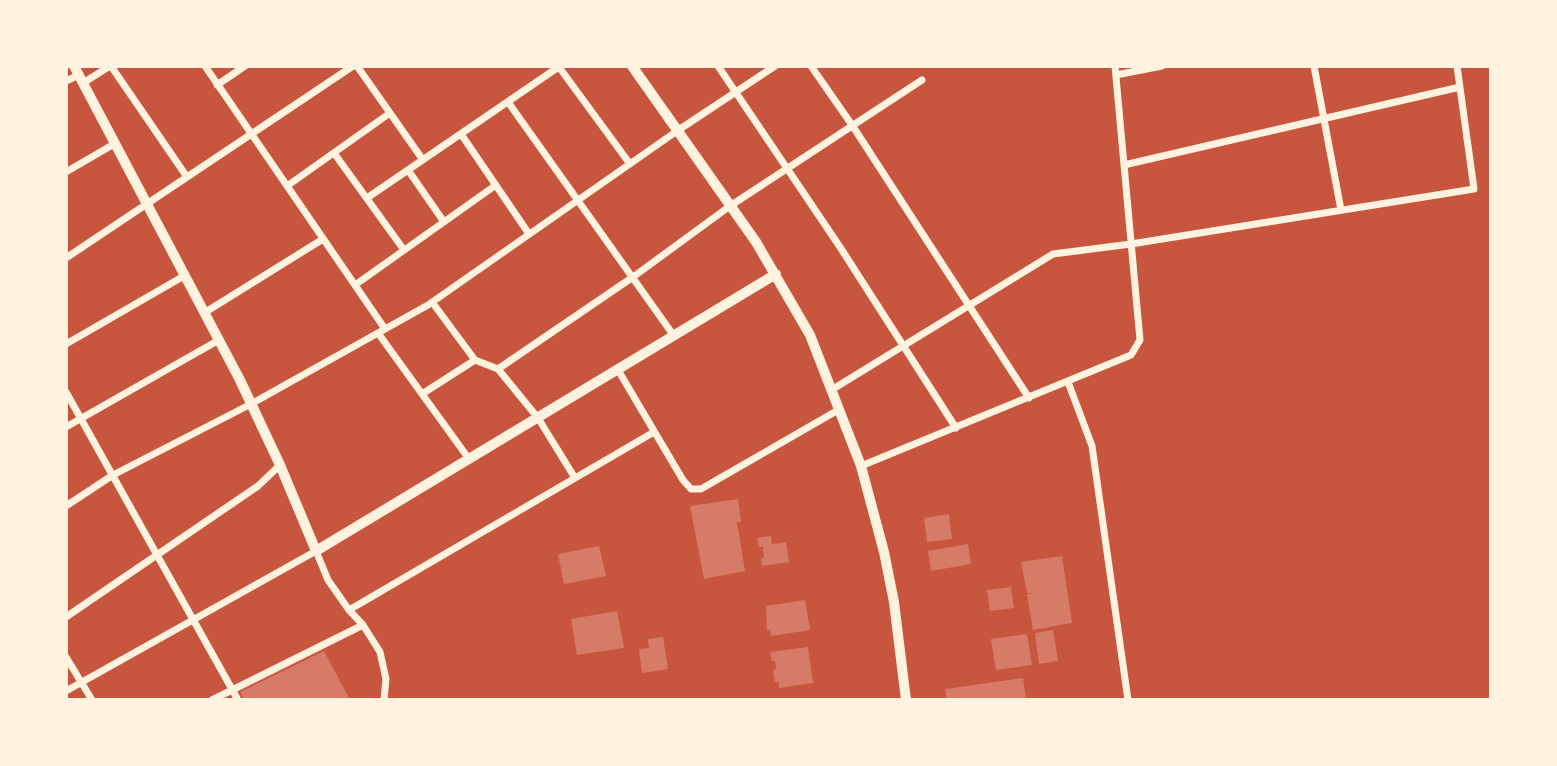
<!DOCTYPE html>
<style>
body{margin:0}
#map{position:relative;width:1557px;height:766px;overflow:hidden;background:#c8553d;font-family:Raleway,sans-serif}
canvas{display:block}
.frame{position:absolute;inset:0;border:68px solid #fff3e0;pointer-events:none}
</style>
<div id="map">
<canvas width="1557" height="766"></canvas>
<div class="frame"></div>
</div>
<script>
const context = document.querySelector('canvas').getContext('2d');
context.lineJoin = 'round';
function fill(path, color) { context.fillStyle = color; context.fill(path, 'evenodd'); }
const poly = rows => new Path2D(rows.map(r => 'M' + r).join(''));
function stroke(path, color, width, dash) { context.strokeStyle = color; context.lineWidth = width; context.lineCap = dash ? 'butt' : 'round'; context.setLineDash(dash || []); context.stroke(path); }
const building = poly([
 [738,499,741,522,737,522,745,571,704,579,690,506],
 [949,514,952,539,927,542,924,518],
 [771,536,772,544,786,542,789,562,762,566,761,558,764,558,763,547,759,547,757,538],
 [968,544,971,564,931,571,928,551],
 [599,546,606,576,564,584,558,554],
 [1062,556,1072,623,1033,630,1027,594,1036,593,1027,593,1021,562],
 [1011,587,1014,608,990,611,987,590],
 [805,600,810,630,771,636,770,630,767,630,766,606],
 [617,611,624,648,577,655,571,619],
 [1053,630,1058,661,1039,664,1035,633],
 [1027,634,1032,665,996,670,991,639],
 [663,637,668,669,642,673,639,649,649,648,648,639],
 [808,647,813,683,779,688,779,682,775,682,773,670,776,669,775,661,772,661,770,652],
 [324,651,350,700,244,700,240,692],
 [1023,678,1026,700,947,700,945,689]
]);
const minor = poly([
 [111,66,187,177],
 [205,66,385,329],
 [357,66,423,160],
 [718,66,840,247,956,428],
 [811,66,852,125,1029,398],
 [1314,66,1341,210],
 [559,67,630,164],
 [1116,75,1162,66],
 [66,81,79,75],
 [83,83,110,66],
 [217,85,245,66],
 [508,102,674,336],
 [461,134,529,234],
 [334,153,404,250],
 [1124,165,1460,87],
 [408,170,444,222],
 [66,172,114,144],
 [287,186,390,113],
 [367,198,560,66],
 [66,258,353,66],
 [355,285,496,185],
 [432,302,475,360,498,369,538,418,575,478],
 [204,313,323,239],
 [378,333,469,459],
 [66,344,184,276],
 [498,369,633,277,730,206,922,80],
 [618,370,683,480,691,489,701,489,840,409],
 [1068,382,1092,446,1128,700],
 [833,389,1053,254,1131,244,1474,189,1457,66],
 [66,392,238,700],
 [422,394,475,360],
 [66,427,219,340],
 [861,466,1131,355,1140,340,1115,66],
 [66,506,113,475,251,404,428,305,677,131,775,66],
 [66,617,258,486,280,465],
 [363,625,380,652,386,679,384,700],
 [66,657,92,700],
 [66,691,316,551,328,580,349,610,654,432],
 [212,700,363,625,349,610]
]);
const tertiary = poly([
 [74,66,240,380,280,465,316,551,776,274],
 [632,66,756,242,810,335,861,466,884,552,894,602,906,700]
]);
fill(building, '#d67c66');
stroke(minor, '#fff3e0', 7);
stroke(tertiary, '#fff3e0', 10);
</script>
